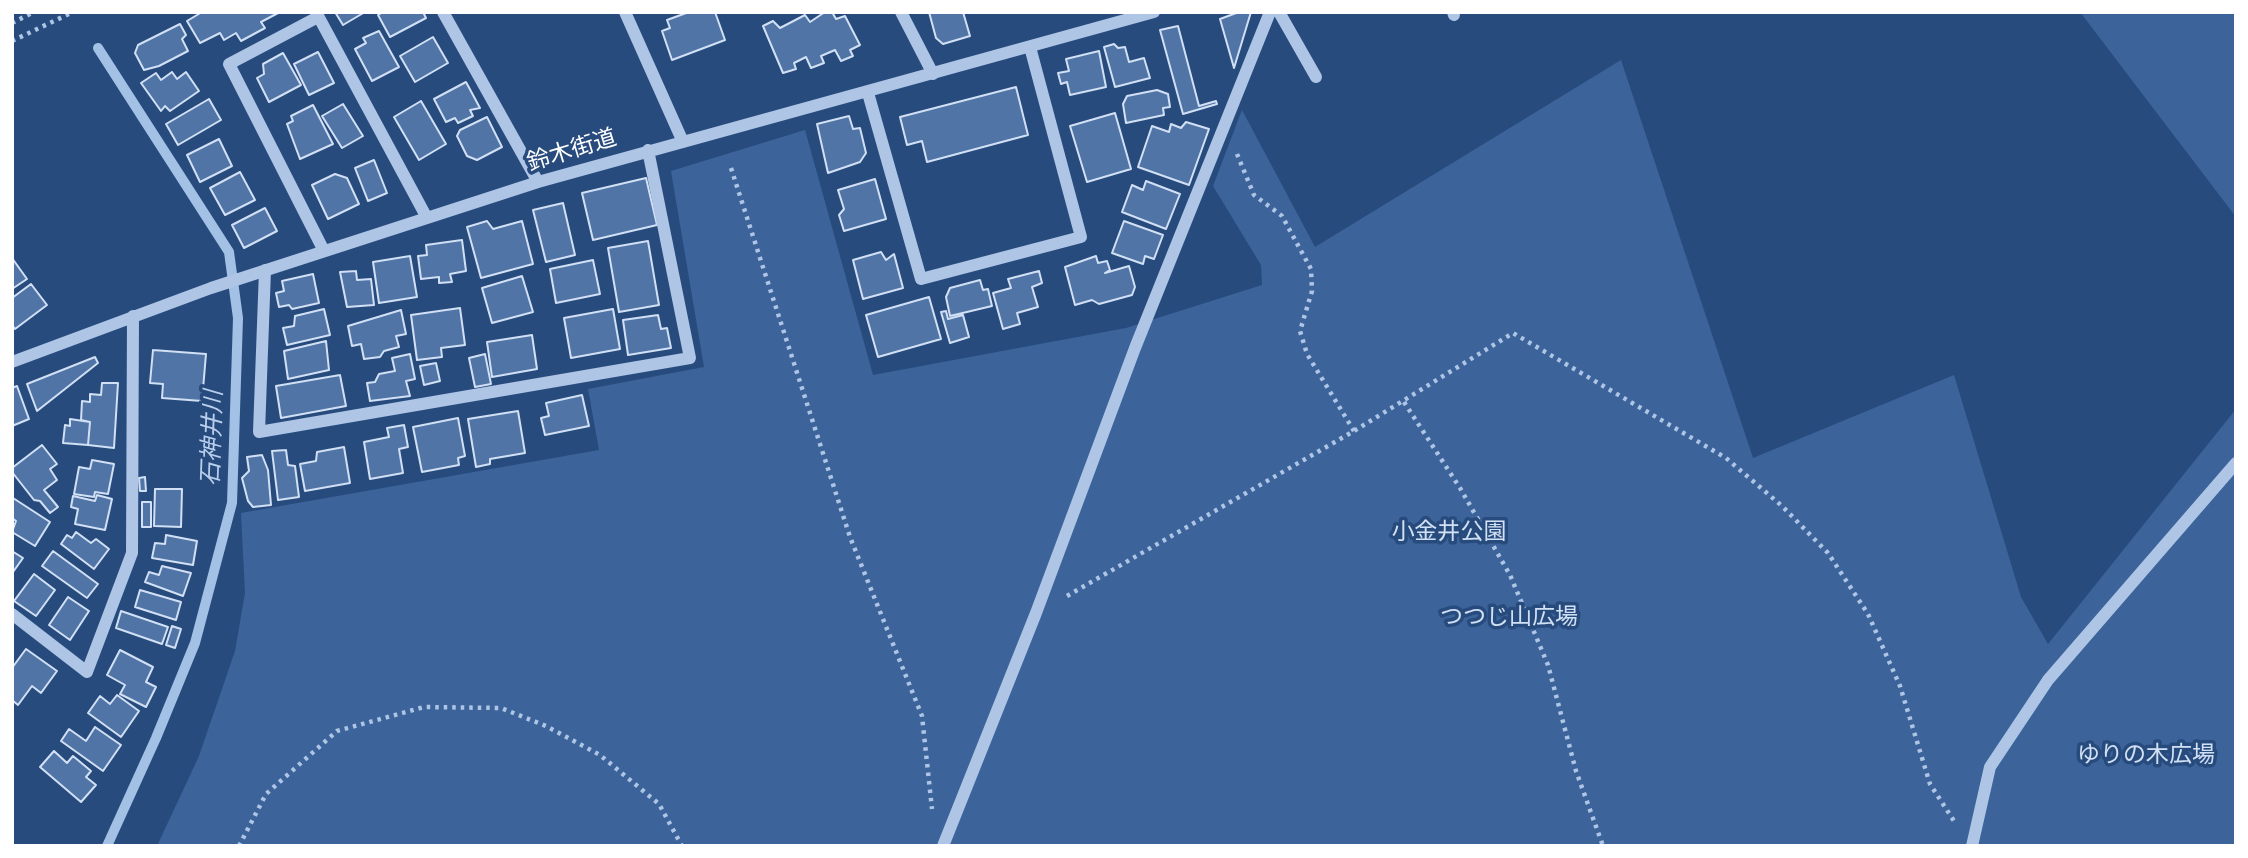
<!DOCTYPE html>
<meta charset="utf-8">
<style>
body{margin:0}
#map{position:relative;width:2248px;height:858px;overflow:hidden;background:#284b7e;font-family:Arial,sans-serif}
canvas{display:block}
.frame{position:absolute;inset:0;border:14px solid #fff;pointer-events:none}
</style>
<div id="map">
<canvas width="2248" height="858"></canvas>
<div class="frame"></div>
</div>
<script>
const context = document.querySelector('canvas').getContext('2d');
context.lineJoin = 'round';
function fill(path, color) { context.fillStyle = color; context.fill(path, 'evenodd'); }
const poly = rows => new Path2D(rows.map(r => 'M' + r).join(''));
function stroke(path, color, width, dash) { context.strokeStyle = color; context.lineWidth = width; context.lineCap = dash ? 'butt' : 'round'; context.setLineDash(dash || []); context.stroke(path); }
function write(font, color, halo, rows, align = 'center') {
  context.font = font + ' Arial,"Noto Sans JP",sans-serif'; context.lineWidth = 7; context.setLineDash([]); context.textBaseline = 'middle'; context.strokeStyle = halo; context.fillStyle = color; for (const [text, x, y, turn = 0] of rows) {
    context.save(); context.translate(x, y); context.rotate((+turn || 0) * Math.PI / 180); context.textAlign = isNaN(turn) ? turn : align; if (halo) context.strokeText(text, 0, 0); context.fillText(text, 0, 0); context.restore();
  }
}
const green = poly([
 [2080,12,2236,12,2236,217],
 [1621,60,1753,458,1954,375,2021,597,2048,644,2236,409,2236,846,157,846,199,756,235,651,245,593,241,513,599,450,588,389,704,367,671,171,805,130,873,375,1126,328,1262,285,1261,265,1213,186,1242,110,1315,247]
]);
const stream = poly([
 [98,48,229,252,238,318,232,503,195,643,156,738,107,846]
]);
const building = poly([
 [202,12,280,12,261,22,265,28,241,41,236,33,224,40,220,33,200,43,187,21,202,12],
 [335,12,365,12,343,25,335,12],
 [383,12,423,12,426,18,390,37,378,15,383,12],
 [689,12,715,12,725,40,672,60,662,31,670,28,667,20,689,12],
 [825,12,832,12,836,19,845,16,860,45,850,50,853,56,841,61,835,50,821,56,824,63,811,68,806,57,794,63,796,69,783,73,763,26,773,21,780,28,805,15,810,22,825,12],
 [929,12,963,12,970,36,943,44,936,38,929,12],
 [1239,12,1251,12,1234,68,1220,19,1239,12],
 [180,24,186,35,182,39,188,51,159,66,144,70,135,53,138,45,180,24],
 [1178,26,1199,106,1216,101,1217,104,1183,114,1160,30,1178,26],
 [379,31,399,67,372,81,355,49,366,43,363,38,379,31],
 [433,37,448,63,415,82,400,56,433,37],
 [1114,44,1118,48,1125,47,1129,62,1144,58,1150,78,1115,87,1104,47,1114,44],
 [1099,51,1106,87,1070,95,1067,82,1061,84,1058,73,1069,71,1066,59,1099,51],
 [318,52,334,83,309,95,294,64,318,52],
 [283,53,301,85,269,102,257,78,264,74,263,64,283,53],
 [172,72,177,79,186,72,199,91,170,111,165,106,161,111,141,83,156,73,161,80,172,72],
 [466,82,480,108,470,110,473,116,458,123,455,118,446,122,434,99,466,82],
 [1016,87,1028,135,927,162,922,141,907,145,900,117,1016,87],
 [1157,90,1168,94,1170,107,1163,108,1164,115,1126,123,1123,104,1127,96,1157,90],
 [209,99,221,120,178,145,166,124,209,99],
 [421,101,446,144,419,160,394,117,421,101],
 [343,104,363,136,342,148,322,116,343,104],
 [313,105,333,144,300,159,287,124,293,121,291,116,313,105],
 [1115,113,1131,169,1087,182,1070,126,1115,113],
 [849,116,853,129,860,128,866,153,860,162,828,173,817,124,849,116],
 [487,117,502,147,477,160,467,156,457,136,460,130,487,117],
 [1186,122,1209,129,1189,185,1138,167,1152,126,1169,132,1171,124,1181,128,1186,122],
 [219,139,232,166,200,182,187,155,219,139],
 [374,160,387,193,368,201,355,168,374,160],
 [240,172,255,200,225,215,210,188,240,172],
 [335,174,347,178,359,204,328,219,312,185,335,174],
 [646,178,657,225,593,240,582,193,646,178],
 [875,179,886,219,844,231,839,215,844,209,838,190,875,179],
 [1146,181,1180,194,1166,229,1122,212,1132,185,1143,190,1146,181],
 [563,203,575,255,546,262,533,210,563,203],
 [265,208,277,231,244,248,232,225,265,208],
 [487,221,493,229,522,221,533,264,481,278,467,227,487,221],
 [1124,221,1163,235,1154,259,1145,256,1143,264,1112,253,1124,221],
 [462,240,466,271,450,274,452,282,439,283,439,277,421,279,418,256,427,255,426,245,462,240],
 [648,241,659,305,619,312,608,248,648,241],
 [881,252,886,260,894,254,903,288,863,299,853,260,881,252],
 [410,256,417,297,379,303,373,262,410,256],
 [1096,256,1098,263,1107,261,1110,270,1105,273,1129,266,1135,287,1132,295,1099,304,1092,300,1075,305,1065,267,1096,256],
 [12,258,27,279,12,289,12,258],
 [593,260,600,294,556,303,550,269,593,260],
 [356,271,357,280,371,279,374,305,347,307,340,272,356,271],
 [1039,271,1042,283,1032,287,1038,307,1017,313,1020,324,1003,329,993,293,1011,288,1008,279,1039,271],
 [313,274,319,303,292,309,289,305,279,307,276,293,284,291,282,281,313,274],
 [522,276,533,312,492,323,482,288,522,276],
 [980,280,983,290,988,289,992,306,950,316,946,297,950,288,980,280],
 [31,284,47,305,15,329,12,325,12,298,31,284],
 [929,297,941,339,878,357,866,315,929,297],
 [460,308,465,345,441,348,442,357,417,360,411,315,460,308],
 [324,309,330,335,287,345,283,328,294,326,295,316,324,309],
 [613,309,620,349,571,358,564,318,613,309],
 [401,310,406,334,396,336,399,347,384,351,380,357,364,359,361,344,352,346,348,326,401,310],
 [946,311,948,319,963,315,969,337,950,343,941,312,946,311],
 [658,315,661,329,667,328,671,348,628,355,623,320,658,315],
 [532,335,537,369,492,377,487,342,532,335],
 [326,341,329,370,288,379,284,351,326,341],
 [153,350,206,354,202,401,162,398,163,384,150,383,153,350],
 [410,354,415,379,406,381,410,396,370,401,367,383,375,382,379,374,395,371,392,358,410,354],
 [485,354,491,384,475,387,469,358,485,354],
 [95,357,98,363,37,411,27,384,95,357],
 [436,363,440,381,424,385,420,366,436,363],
 [340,375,346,406,281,418,276,386,340,375],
 [102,383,118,383,114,448,88,445,90,422,81,420,82,401,90,402,90,394,101,395,102,383],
 [17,386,29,419,12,426,12,388,17,386],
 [582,395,589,426,545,435,541,418,549,416,546,403,582,395],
 [518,411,525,453,490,459,490,464,476,467,468,419,518,411],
 [458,418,465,456,458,458,459,465,422,472,413,427,458,418],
 [70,419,90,422,88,445,63,443,65,425,70,426,70,419],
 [404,425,408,447,399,449,403,473,370,479,364,442,389,437,387,428,404,425],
 [42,445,57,464,50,469,57,480,44,490,58,507,50,513,40,501,34,500,12,472,12,468,42,445],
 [344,447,350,483,305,491,300,464,316,461,317,452,344,447],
 [286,450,288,465,295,466,299,497,278,500,272,451,286,450],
 [262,455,268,470,271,505,253,507,248,501,242,478,249,471,247,457,262,455],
 [92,460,114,464,108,494,95,492,94,497,74,494,79,467,90,469,92,460],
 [145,477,146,491,140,491,139,478,145,477],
 [155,489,182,489,181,527,154,526,155,489],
 [97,495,112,499,105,530,75,524,78,509,71,507,73,496,95,501,97,495],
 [13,498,50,522,35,546,12,532,16,521,12,518,13,498],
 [142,502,151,502,151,527,142,527,142,502],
 [76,532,91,543,96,539,109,549,94,569,61,544,67,535,72,538,76,532],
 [166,535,197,541,193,565,152,558,155,543,165,544,166,535],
 [12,551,23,558,13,572,12,580,12,551],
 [53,551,98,584,87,598,42,566,53,551],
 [162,566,191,573,183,596,145,582,149,572,159,575,162,566],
 [34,574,55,590,36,616,14,601,34,574],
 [140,590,181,602,176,620,135,607,140,590],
 [68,597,89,611,70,640,49,625,68,597],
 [121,611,168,627,162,644,116,628,121,611],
 [172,626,181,629,175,648,166,645,172,626],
 [26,649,57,671,41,693,32,686,18,705,12,700,12,668,26,649],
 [120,650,153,667,146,682,156,687,146,707,120,694,125,685,107,675,120,650],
 [117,695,139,711,121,737,88,713,100,696,110,704,117,695],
 [95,727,121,745,103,771,61,741,69,729,86,741,95,727],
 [54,751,67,763,73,756,91,771,86,777,96,785,81,802,40,767,54,751]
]);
const path = poly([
 [12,23,34,12],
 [12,41,73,12],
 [1237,154,1254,195,1282,216,1311,269,1312,291,1300,331,1307,354,1354,431],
 [731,168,850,537,922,716,932,809],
 [1404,402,1460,488,1510,575,1548,665,1576,771,1603,846],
 [1067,596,1354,431,1513,333,1726,458,1782,506,1828,553,1868,614,1900,686,1930,784,1954,821],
 [239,846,266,794,337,731,424,707,501,708,546,726,600,755,659,804,682,846]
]);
const minor = poly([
 [316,12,427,218],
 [443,12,538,182],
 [625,12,683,142],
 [901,12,933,74],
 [1279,12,1316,77],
 [1453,12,1454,15],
 [318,17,229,64,324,251],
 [868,93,921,279,1081,237,1030,47],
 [265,270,259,432,690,358,648,150],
 [12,362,211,288,538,182,1154,12],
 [12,614,87,672,132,553,133,316],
 [943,846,1036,613,1135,348,1270,12],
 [1972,846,1990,767,2048,680,2236,463]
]);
const streetNames = [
 ["鈴木街道",572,151,-17]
];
const parkNames = [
 ["小金井公園",1449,533],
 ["つつじ山広場",1509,618],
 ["ゆりの木広場",2146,756]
];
const waterNames = [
 ["石神井川",213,438,-88]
];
fill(green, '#3c649b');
stroke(stream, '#a3c0e5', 10);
fill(building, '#5074a6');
stroke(building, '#d1e0f4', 2);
stroke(path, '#aec5e5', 4.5, [3.5, 5]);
stroke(minor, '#aec5e5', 12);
write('23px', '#fff', '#284b7e', streetNames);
write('23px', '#d1e0f4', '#284b7e', parkNames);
write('italic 24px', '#b9cfed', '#284b7e', waterNames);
</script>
